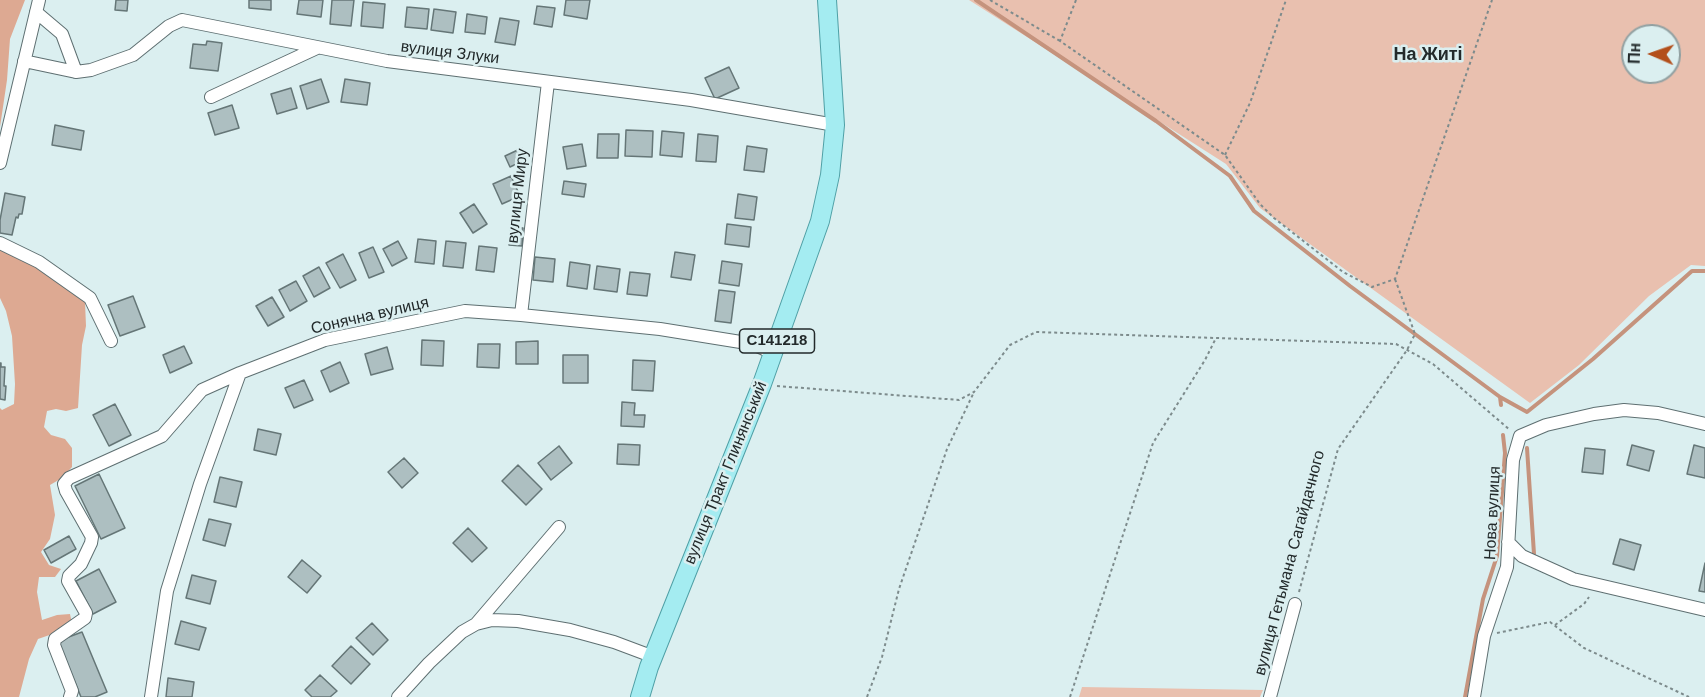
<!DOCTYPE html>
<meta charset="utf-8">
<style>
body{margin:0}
#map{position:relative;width:1705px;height:697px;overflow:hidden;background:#dbeff0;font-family:Arial,sans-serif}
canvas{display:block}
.north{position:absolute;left:1621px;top:24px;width:60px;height:60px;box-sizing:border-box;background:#dbeff0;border:2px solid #91a0a1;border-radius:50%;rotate:272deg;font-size:16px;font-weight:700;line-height:24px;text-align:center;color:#232a2b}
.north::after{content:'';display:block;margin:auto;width:21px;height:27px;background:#b34f1b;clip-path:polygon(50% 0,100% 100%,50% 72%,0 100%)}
</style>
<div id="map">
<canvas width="1705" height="697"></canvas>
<div class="north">Пн</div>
</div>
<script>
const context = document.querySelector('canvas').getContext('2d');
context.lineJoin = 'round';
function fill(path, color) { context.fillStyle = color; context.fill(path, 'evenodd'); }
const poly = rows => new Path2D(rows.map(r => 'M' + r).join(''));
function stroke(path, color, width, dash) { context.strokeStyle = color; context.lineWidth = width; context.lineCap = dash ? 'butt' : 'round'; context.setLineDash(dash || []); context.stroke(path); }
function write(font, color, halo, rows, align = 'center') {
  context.font = font + ' Arial,sans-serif'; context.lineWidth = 5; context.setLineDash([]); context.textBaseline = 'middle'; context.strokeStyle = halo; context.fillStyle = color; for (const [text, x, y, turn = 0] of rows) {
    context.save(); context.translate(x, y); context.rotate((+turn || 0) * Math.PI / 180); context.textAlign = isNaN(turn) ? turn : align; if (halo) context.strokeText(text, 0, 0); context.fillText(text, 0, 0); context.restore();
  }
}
const green = poly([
 [969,0,1705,0,1705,266,1691,265,1649,296,1579,365,1530,403,1260,208,1226,164],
 [1633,36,1669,36,1669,72,1633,72],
 [1082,687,1263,690,1260,697,1079,697]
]);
const forest = poly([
 [0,0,25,0,10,39,7,80,0,127],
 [0,246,63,282,85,302,86,326,82,345,78,408,66,411,56,409,47,411,44,427,51,435,65,439,72,448,72,467,62,478,50,485,55,515,50,539,41,552,49,565,61,569,55,577,39,577,37,592,42,620,57,615,70,614,72,624,61,631,38,639,29,659,19,697,0,697,0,408,2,410,14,404,15,384,12,336,6,311,0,298]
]);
const stream = poly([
 [976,0,1156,121,1230,176,1254,211,1350,286,1500,397,1501,405],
 [1500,397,1527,412,1593,359,1692,271,1705,271],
 [1527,448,1534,554],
 [1465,697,1483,599,1497,556,1505,453,1503,435]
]);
const building = poly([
 [116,0,128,0,127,11,115,10,116,0],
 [249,0,271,0,271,10,249,8,249,0],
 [299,0,323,0,321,17,297,14,299,0],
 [332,0,354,0,351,26,330,24,332,0],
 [566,0,590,0,587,19,564,15,566,0],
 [363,2,385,4,383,28,361,26,363,2],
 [537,6,555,8,552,27,534,24,537,6],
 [407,7,429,9,427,29,405,27,407,7],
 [434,9,456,12,453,33,431,30,434,9],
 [467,14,487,17,485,34,465,32,467,14],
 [500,18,519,21,515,45,495,42,500,18],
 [207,41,222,43,218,71,190,68,193,44,206,45,207,41],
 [729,67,739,88,715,99,705,78,729,67],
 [321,79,329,102,307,109,300,86,321,79],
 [345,79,370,83,367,105,341,102,345,79],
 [291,88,297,108,277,114,271,94,291,88],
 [232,105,239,128,215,135,208,113,232,105],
 [55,125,84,131,81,150,52,145,55,125],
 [626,130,653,131,652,157,625,156,626,130],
 [662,131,684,133,682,157,660,155,662,131],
 [598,134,619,134,618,158,597,158,598,134],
 [698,134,718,136,716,162,696,161,698,134],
 [582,144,586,166,567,169,563,147,582,144],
 [747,146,767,149,764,172,744,170,747,146],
 [522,148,527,159,510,167,505,156,522,148],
 [511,176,520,196,502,204,493,184,511,176],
 [564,181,586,184,584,197,562,194,564,181],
 [5,193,25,197,22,214,19,214,18,218,16,217,12,235,0,233,0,220,5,193],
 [738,194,757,197,754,220,735,218,738,194],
 [474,204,487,224,473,233,460,213,474,204],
 [727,224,751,227,749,247,725,244,727,224],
 [511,227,523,228,522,246,509,245,511,227],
 [418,239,436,241,434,264,415,262,418,239],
 [398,241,407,258,392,266,383,249,398,241],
 [446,241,466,243,463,268,443,266,446,241],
 [479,246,497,248,494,272,476,270,479,246],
 [373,247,384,272,369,278,359,253,373,247],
 [675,252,695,255,691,280,671,277,675,252],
 [343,254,356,280,340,288,326,263,343,254],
 [535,257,555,259,553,282,533,280,535,257],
 [722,261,742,264,739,286,719,283,722,261],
 [570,262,590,265,587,289,567,286,570,262],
 [597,266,620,269,617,292,594,289,597,266],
 [319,267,330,288,314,297,303,276,319,267],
 [630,272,650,274,647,296,627,294,630,272],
 [296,281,307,301,290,311,279,290,296,281],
 [719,290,735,292,731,323,715,321,719,290],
 [133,296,145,327,120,336,108,305,133,296],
 [272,297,284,317,268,326,256,306,272,297],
 [422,340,444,341,443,366,421,365,422,340],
 [538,341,538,364,516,364,516,342,538,341],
 [478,344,500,344,499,368,477,367,478,344],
 [184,346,192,363,170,373,163,355,184,346],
 [387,347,393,369,371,375,365,354,387,347],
 [563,355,588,355,588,383,563,383,563,355],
 [633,360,655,361,653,391,632,390,633,360],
 [340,362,349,383,330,392,321,371,340,362],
 [0,363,1,363,1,367,5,367,4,386,6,386,5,400,0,399,0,363],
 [304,380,313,400,294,408,285,388,304,380],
 [622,402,635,403,634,415,645,415,644,427,621,426,622,402],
 [115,404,131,435,109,446,93,415,115,404],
 [258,429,281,434,276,455,254,450,258,429],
 [618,444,640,445,639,465,617,464,618,444],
 [1632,445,1654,451,1649,471,1627,465,1632,445],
 [1694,445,1705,448,1705,478,1687,474,1694,445],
 [559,446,572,463,551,480,538,463,559,446],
 [1585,448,1605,450,1603,474,1582,472,1585,448],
 [404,458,418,473,402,488,388,472,404,458],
 [518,465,542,489,526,505,502,481,518,465],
 [99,474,125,528,101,539,75,486,99,474],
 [220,477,242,482,236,507,214,502,220,477],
 [209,519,231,524,225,546,203,540,209,519],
 [468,528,487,548,472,562,453,543,468,528],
 [69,536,76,549,51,563,44,550,69,536],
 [1620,539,1641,545,1634,570,1613,564,1620,539],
 [302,560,321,576,307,593,288,577,302,560],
 [1705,563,1705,592,1699,591,1705,563],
 [99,569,116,602,93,614,76,581,99,569],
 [192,575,216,581,210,604,186,598,192,575],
 [181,621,206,628,199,650,175,644,181,621],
 [372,623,388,640,373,655,356,638,372,623],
 [82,632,107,692,95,697,81,697,58,641,82,632],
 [351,646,370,664,351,684,332,666,351,646],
 [320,675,337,691,330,697,312,697,305,690,320,675],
 [168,678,194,682,192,697,166,697,168,678]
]);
const path = poly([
 [990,0,1060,41],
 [1076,0,1060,41,1225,155,1260,204,1274,218,1343,272,1372,287,1395,279,1492,0],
 [1225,155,1250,103,1286,0],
 [777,386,959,400,974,392,1010,345,1036,332,1396,344,1433,364,1510,430],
 [1299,592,1338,449,1407,350,1415,334,1395,279],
 [1555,625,1584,604,1589,597],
 [1497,633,1550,622,1584,648,1689,697],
 [867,697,882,657,899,589,947,449,974,392],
 [1070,697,1153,443,1205,360,1216,338]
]);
const minor = poly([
 [36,12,62,34,76,72,91,70,133,55,169,26,182,20,387,61,691,100,835,125],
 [24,61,76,72],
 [211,97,317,48],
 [0,163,39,0],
 [0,243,39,262,90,298,111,341],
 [521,315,548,82],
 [1508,542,1522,556,1573,579,1705,610],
 [476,624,492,620,518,621,570,630,614,642,654,657],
 [70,697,72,691,54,645,55,639,85,618,86,613,68,581,69,576,81,564,91,543,92,537,66,491,64,484,69,478,162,436,202,390,240,373,325,340,465,311,521,315,660,329,753,344,773,353],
 [151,697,167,591,200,484,240,373],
 [398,697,429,663,462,632,476,624,559,527],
 [1270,697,1295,604],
 [1474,697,1484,636,1507,567,1513,460,1520,436,1546,425,1594,414,1624,410,1658,413,1705,424]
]);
const primary = poly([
 [640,697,649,667,762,384,820,221,830,175,835,125,827,0]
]);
const shields = [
 [777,341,75]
];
const shieldNames = [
 ["С141218",777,341]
];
const streetNames = [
 ["вулиця Злуки",450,53,7],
 ["вулиця Миру",518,196,-84],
 ["Сонячна вулиця",370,316,-13],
 ["вулиця Тракт Глинянський",726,473,-68],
 ["Нова вулиця",1493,513,-87],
 ["вулиця Гетьмана Сагайдачного",1290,563,-75]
];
const neighbourhoodNames = [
 ["На Житі",1428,55]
];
fill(green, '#e9c0af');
fill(forest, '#dda992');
stroke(stream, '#c5937d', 4);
fill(building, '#adbfc1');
stroke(building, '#657677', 1.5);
stroke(minor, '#5e6f71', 14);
stroke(primary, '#4fa0a6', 20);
stroke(path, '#7d8b8c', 2, [3, 3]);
stroke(minor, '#fff', 12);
stroke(primary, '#a4ecf1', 18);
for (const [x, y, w] of shields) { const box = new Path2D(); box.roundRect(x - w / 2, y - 12, w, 24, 4.5); context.fillStyle = '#dbeff0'; context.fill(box); stroke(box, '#232a2b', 1.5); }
write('bold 15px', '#232a2b', null, shieldNames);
write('16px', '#232a2b', '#dbeff0', streetNames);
write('bold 18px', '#232a2b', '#dbeff0', neighbourhoodNames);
</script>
